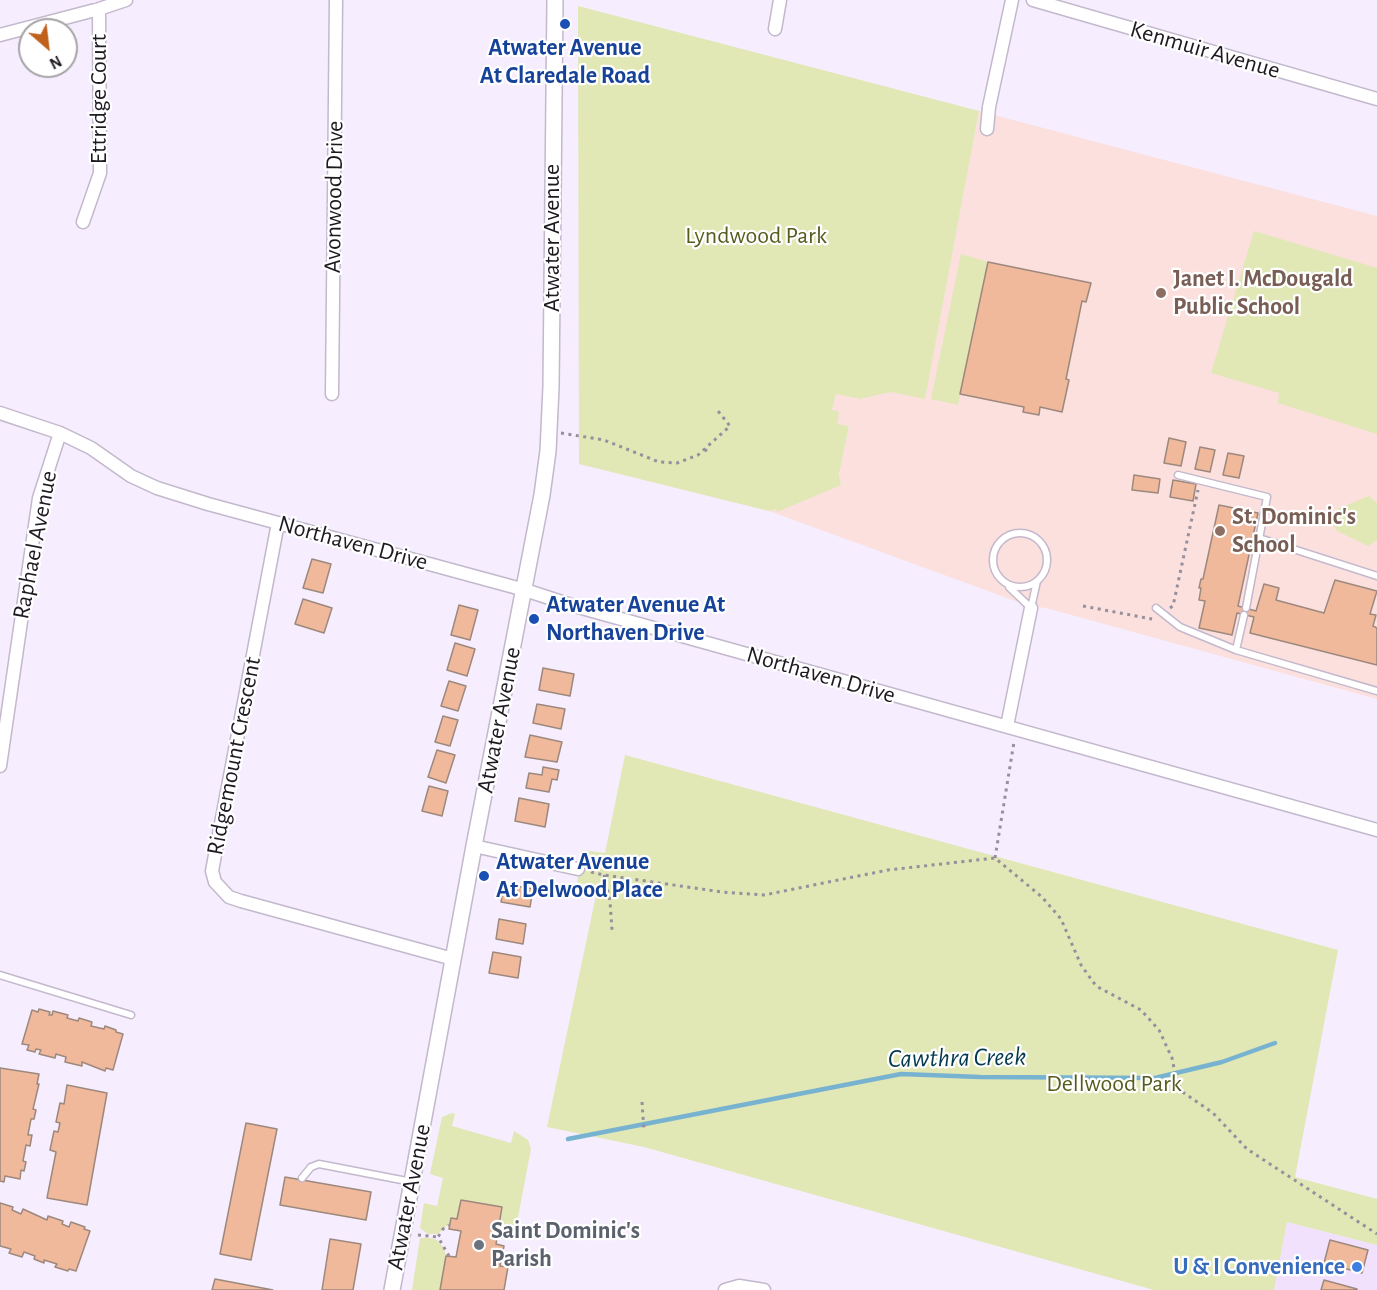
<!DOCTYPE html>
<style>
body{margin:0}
#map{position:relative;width:1377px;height:1290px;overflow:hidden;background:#f6edfe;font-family:"Alegreya Sans",sans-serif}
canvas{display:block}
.north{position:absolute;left:18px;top:18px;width:60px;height:60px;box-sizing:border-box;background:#fff;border:2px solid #a5a3a6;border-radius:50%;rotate:152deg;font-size:16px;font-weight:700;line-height:24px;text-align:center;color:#1e1921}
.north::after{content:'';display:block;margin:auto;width:21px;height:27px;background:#c1621c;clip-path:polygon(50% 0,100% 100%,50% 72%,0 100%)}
</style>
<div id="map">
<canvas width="1377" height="1290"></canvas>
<div class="north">N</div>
</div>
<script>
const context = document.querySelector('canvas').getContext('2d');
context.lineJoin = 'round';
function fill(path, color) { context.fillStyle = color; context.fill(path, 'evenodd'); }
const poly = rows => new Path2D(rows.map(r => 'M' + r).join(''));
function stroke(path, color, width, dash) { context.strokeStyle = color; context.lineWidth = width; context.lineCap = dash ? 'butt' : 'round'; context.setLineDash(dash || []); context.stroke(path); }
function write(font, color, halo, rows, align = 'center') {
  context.font = font + ' "Alegreya Sans",sans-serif'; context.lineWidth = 4.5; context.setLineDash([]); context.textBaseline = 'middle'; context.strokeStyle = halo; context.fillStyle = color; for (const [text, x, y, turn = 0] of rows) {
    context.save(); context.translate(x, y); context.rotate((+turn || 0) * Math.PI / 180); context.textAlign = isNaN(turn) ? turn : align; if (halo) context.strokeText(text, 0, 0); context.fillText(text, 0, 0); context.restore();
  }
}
const built = poly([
 [1287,1222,1377,1245,1377,1290,1274,1290]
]);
const education = poly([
 [979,111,1377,216,1377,699,1046,608,1029,606,769,511,841,485,839,474,849,426,837,424,832,411,836,394,860,399,891,392,925,398]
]);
const green = poly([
 [578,6,979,111,925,399,891,392,860,399,836,394,832,410,839,412,837,424,849,426,839,474,841,485,777,512,776,509,769,511,579,464],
 [1254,231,1377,268,1377,434,1278,403,1279,393,1211,373],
 [961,254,988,262,958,405,931,399],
 [1369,496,1377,503,1377,540,1368,546,1337,531,1330,519,1337,509],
 [625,755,1338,950,1295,1177,1377,1199,1377,1245,1287,1222,1274,1290,1154,1290,644,1147,547,1127,598,886,577,883,582,850,605,853],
 [452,1113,455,1114,452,1126,511,1143,514,1131,528,1140,531,1149,514,1238,497,1234,502,1207,461,1200,457,1219,451,1218,450,1223,438,1234,428,1234,420,1228,424,1203,437,1206,443,1178,430,1174,442,1117],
 [420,1238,430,1238,437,1240,444,1248,446,1256,440,1290,412,1290]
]);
const stream = poly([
 [568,1139,901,1074,980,1077,1155,1078,1222,1062,1275,1043]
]);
const building = poly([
 [988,262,1091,283,1086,302,1082,301,1066,379,1069,380,1062,412,1040,407,1039,415,1023,412,1024,407,960,394,988,262],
 [1169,438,1186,442,1181,466,1164,463,1169,438],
 [1200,447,1215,450,1210,472,1195,469,1200,447],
 [1228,453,1244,456,1239,478,1223,475,1228,453],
 [1134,475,1160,479,1158,493,1132,490,1134,475],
 [1173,480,1196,484,1193,501,1170,497,1173,480],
 [1219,505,1258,513,1238,606,1256,611,1264,584,1279,588,1276,600,1324,613,1335,580,1377,591,1370,614,1376,615,1373,626,1377,628,1377,665,1250,633,1254,617,1237,613,1232,635,1199,628,1205,601,1199,600,1201,588,1199,588,1201,579,1203,579,1219,505],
 [312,559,331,564,323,593,303,588,312,559],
 [303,599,332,608,324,633,295,624,303,599],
 [459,605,478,610,470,640,451,635,459,605],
 [455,643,475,649,467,676,447,670,455,643],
 [543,668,574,674,570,696,539,690,543,668],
 [449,681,466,686,458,711,441,706,449,681],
 [537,704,565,709,561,729,533,723,537,704],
 [443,716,458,720,450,746,435,742,443,716],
 [530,735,562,742,557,762,525,757,530,735],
 [437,750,455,755,446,783,428,777,437,750],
 [543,767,559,770,557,780,552,779,549,792,526,788,529,773,542,775,543,767],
 [429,786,448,791,442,816,422,811,429,786],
 [519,798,549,804,545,827,515,821,519,798],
 [504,884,533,889,530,907,501,902,504,884],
 [499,919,526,924,523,944,496,939,499,919],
 [493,952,521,957,518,978,489,973,493,952],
 [39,1009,50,1012,49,1015,52,1015,53,1011,68,1015,67,1018,78,1021,79,1018,92,1022,91,1026,104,1029,105,1026,116,1030,116,1032,123,1034,113,1070,106,1068,105,1071,82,1062,82,1066,65,1062,66,1057,56,1054,55,1058,39,1054,41,1050,36,1049,35,1052,27,1050,29,1045,22,1044,32,1010,38,1012,39,1009],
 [0,1068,39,1074,37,1084,39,1084,33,1109,36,1110,34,1119,31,1119,28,1135,32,1135,30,1146,26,1145,23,1161,26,1162,24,1171,21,1170,20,1179,5,1176,4,1182,0,1181,0,1068],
 [67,1085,107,1093,87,1205,47,1198,56,1152,50,1150,54,1131,58,1132,60,1123,56,1122,60,1103,64,1104,67,1085],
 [246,1123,277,1129,251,1260,220,1254,246,1123],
 [285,1177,371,1192,366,1220,280,1205,285,1177],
 [461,1200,502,1207,496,1244,504,1246,500,1266,508,1267,504,1290,440,1290,446,1256,456,1257,461,1231,449,1229,451,1218,457,1219,461,1200],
 [0,1203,13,1207,12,1210,21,1214,23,1209,47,1220,48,1216,63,1221,62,1224,69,1227,71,1222,85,1227,84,1229,90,1231,76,1271,69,1269,68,1271,55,1267,57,1264,44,1260,44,1263,34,1259,35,1256,24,1252,22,1257,9,1253,11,1249,0,1246,0,1203],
 [330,1239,361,1244,353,1290,322,1290,330,1239],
 [1330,1240,1368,1250,1362,1273,1324,1263,1330,1240],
 [215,1279,273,1290,212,1290,215,1279],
 [1324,1280,1357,1289,1357,1290,1321,1290,1324,1280]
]);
const path = poly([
 [561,433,604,440,659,462,677,463,698,455,730,426,718,411],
 [705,449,708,454],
 [1083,606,1152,619],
 [1170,608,1173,606,1198,490],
 [995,858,1014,742],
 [591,872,604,875,722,892,764,895,888,870,995,858,1042,897,1061,919,1081,965,1096,986,1141,1010,1159,1030,1172,1058,1176,1078,1181,1091,1213,1113,1247,1149,1377,1234],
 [604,875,610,901,612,930],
 [642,1102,644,1131],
 [418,1235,438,1237],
 [449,1256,438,1237,443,1229,449,1225]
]);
const service = poly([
 [1178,475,1267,497,1246,608],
 '993 560a27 27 0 1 1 54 0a27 27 0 1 1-54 0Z',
 [1259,538,1377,576],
 [1009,587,1031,608,1037,581],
 [1156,608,1180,627,1236,650],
 [1244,615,1236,650,1377,691],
 [0,975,131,1015],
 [302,1178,311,1167,319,1164,412,1182]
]);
const minor = poly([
 [1033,0,1377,99],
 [775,29,780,0],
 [0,35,99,9,126,0],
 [987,129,989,107,1012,0],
 [83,222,100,173,99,9],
 [332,394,336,0],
 [0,413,60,433,91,448,131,476,157,488,208,504,525,590,571,605,1377,830],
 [278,523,212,871,215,882,229,897,241,901,453,959],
 [1007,726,1031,608],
 [0,766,39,498,60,433],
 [474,846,578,869],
 [725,1290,739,1286,764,1290]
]);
const tertiary = poly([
 [392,1290,474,846,542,495,548,451,551,387,555,0]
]);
const markers = [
 [565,24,6,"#1a4fb4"],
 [1161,293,6,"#8d6e63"],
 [1220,531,6,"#8d6e63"],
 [534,619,6,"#1a4fb4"],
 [484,876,6,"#1a4fb4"],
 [479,1245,6,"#6b7280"],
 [1357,1267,6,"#3f7fe0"]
];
const transitNames = [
 ["Atwater Avenue",565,48,"center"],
 ["At Claredale Road",565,76,"center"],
 ["Atwater Avenue At",546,605],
 ["Northaven Drive",546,633],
 ["Atwater Avenue",496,862],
 ["At Delwood Place",496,890]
];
const streetNames = [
 ["Kenmuir Avenue",1205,50,16],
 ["Ettridge Court",99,99,-90],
 ["Avonwood Drive",334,197,-89],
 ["Atwater Avenue",552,238,-90],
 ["Northaven Drive",353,543,15],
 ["Raphael Avenue",35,545,-79],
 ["Northaven Drive",821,675,16],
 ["Atwater Avenue",499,720,-79],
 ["Ridgemount Crescent",234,756,-79],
 ["Atwater Avenue",409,1197,-79]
];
const parkNames = [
 ["Lyndwood Park",756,236],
 ["Dellwood Park",1114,1084]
];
const educationNames = [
 ["Janet I. McDougald",1173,279],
 ["Public School",1173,307],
 ["St. Dominic's",1232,517],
 ["School",1232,545]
];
const worshipNames = [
 ["Saint Dominic's",491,1231],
 ["Parish",491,1259]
];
const shopNames = [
 ["U & I Convenience",1345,1267]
];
const waterNames = [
 ["Cawthra Creek",957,1058,-1]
];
fill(built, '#f1e1fd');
fill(education, '#fbe0de');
fill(green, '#e1e7b5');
stroke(stream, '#77b3d0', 4.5);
fill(building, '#f0b99c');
stroke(building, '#9d887d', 1.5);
stroke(service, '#c3b8cc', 9);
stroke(minor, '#c3b8cc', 15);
stroke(tertiary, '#c3b8cc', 18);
stroke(path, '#968f9c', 3, [3, 4.5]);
stroke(service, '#fff', 6);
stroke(minor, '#fff', 12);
stroke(tertiary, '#fff', 15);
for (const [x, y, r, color] of markers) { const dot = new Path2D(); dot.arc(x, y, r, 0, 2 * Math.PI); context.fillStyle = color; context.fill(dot); stroke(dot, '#fff', 2); }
write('bold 24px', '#164399', '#fff', transitNames, 'left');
write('24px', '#1e1921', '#fff', streetNames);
write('24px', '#575c1d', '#fff', parkNames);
write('bold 24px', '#785e54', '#fff', educationNames, 'left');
write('bold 24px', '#5b616d', '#fff', worshipNames, 'left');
write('bold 24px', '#366cbe', '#fff', shopNames, 'right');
write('italic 26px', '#033a4f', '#fff', waterNames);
</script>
